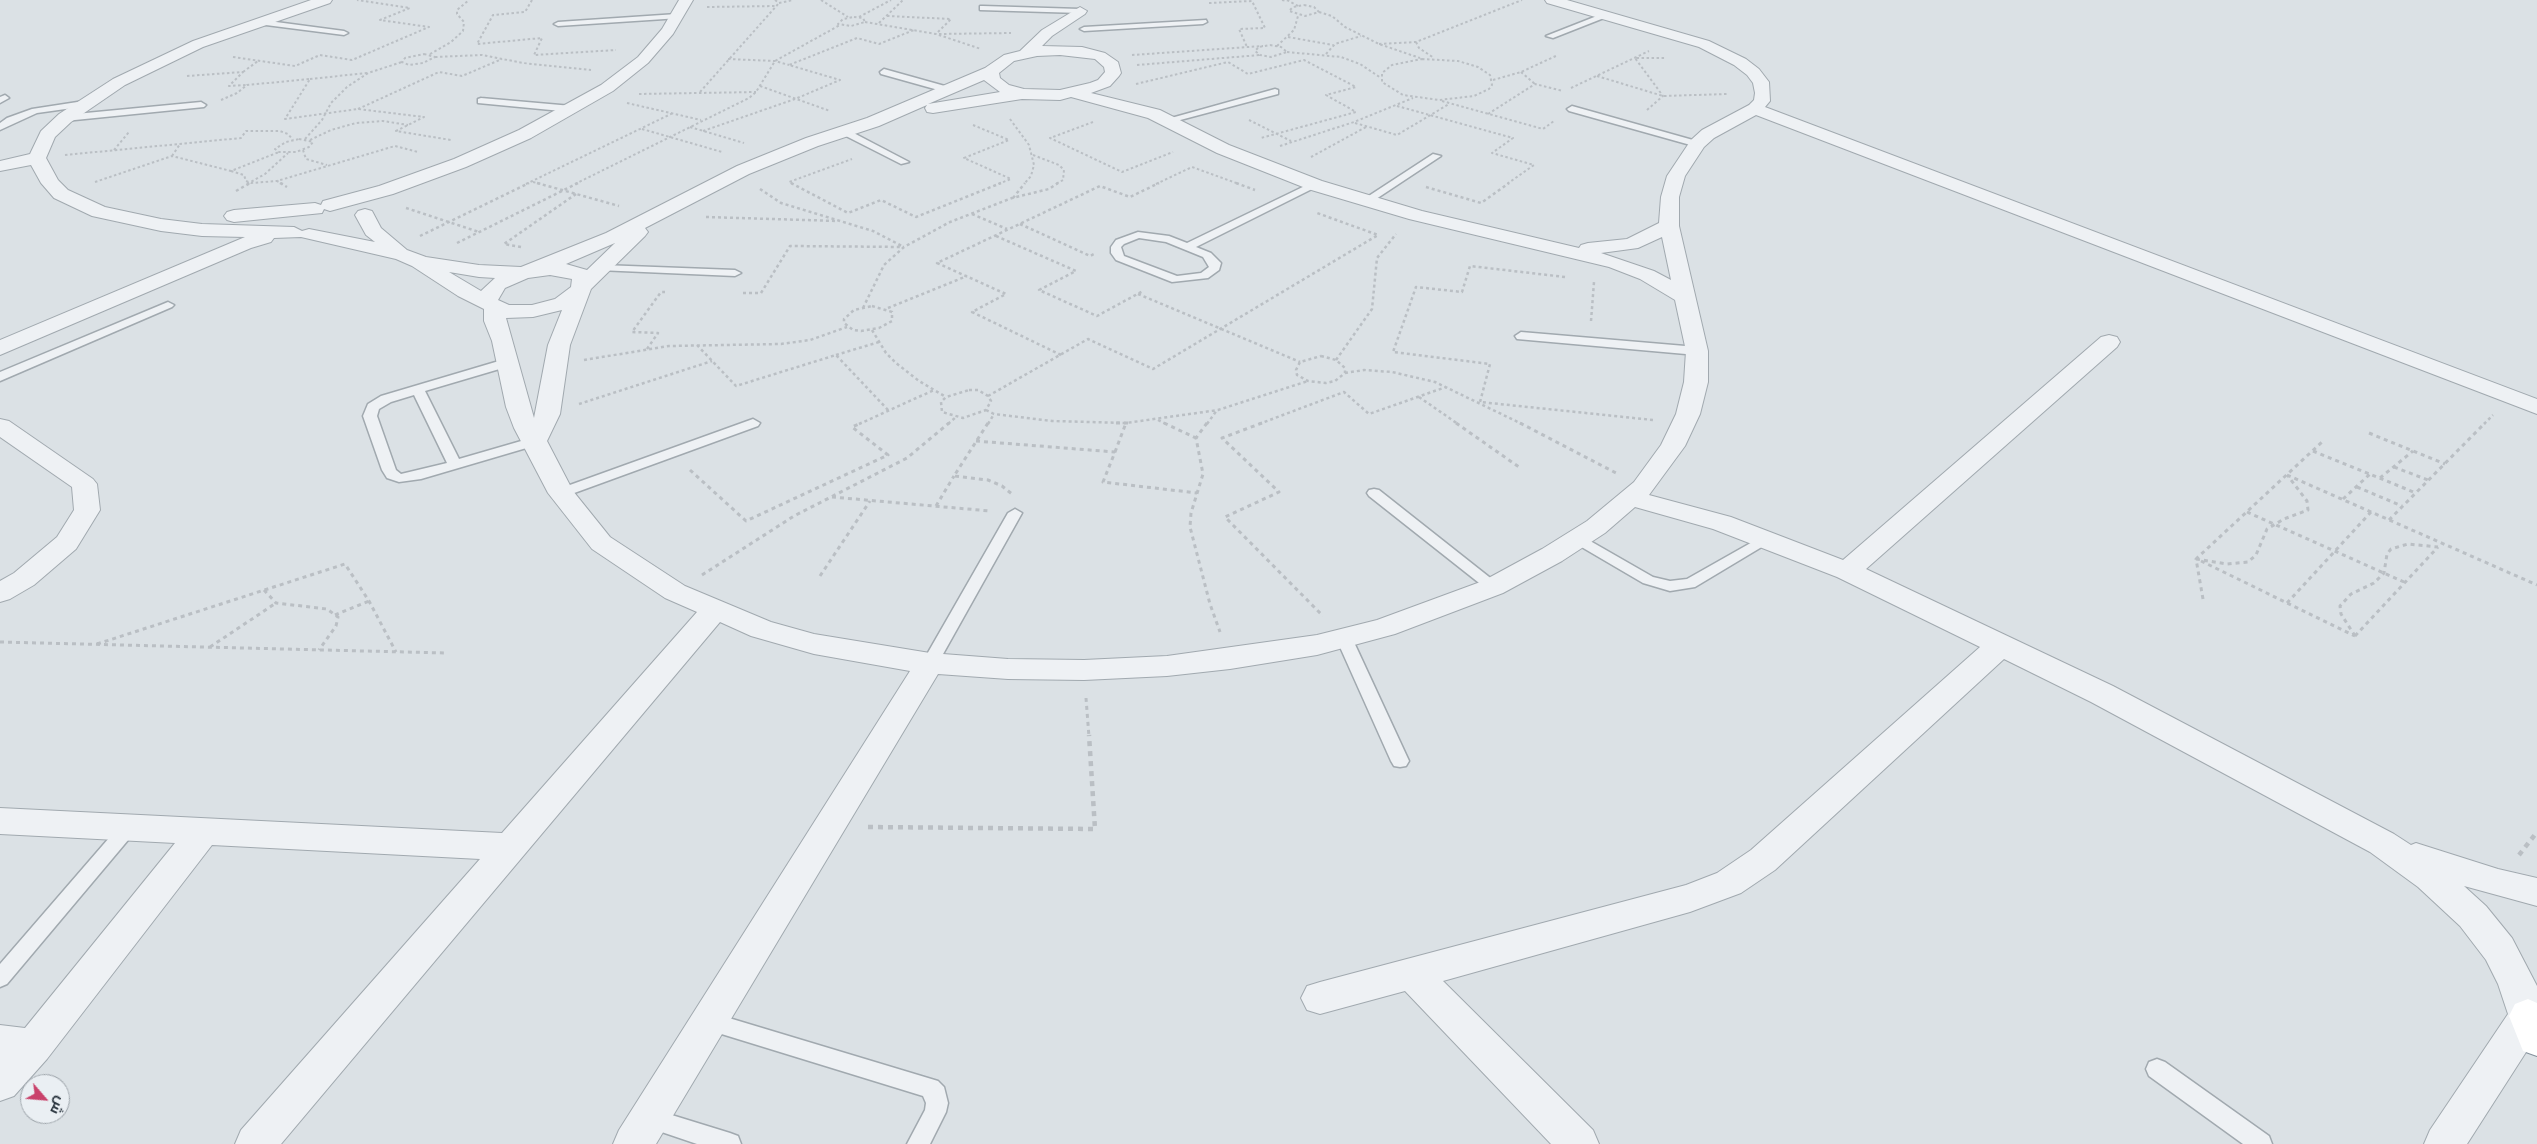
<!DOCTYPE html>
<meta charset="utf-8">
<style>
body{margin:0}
#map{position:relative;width:2537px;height:1144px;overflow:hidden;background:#dbe1e5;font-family:"Sofia Sans Condensed",Cairo,sans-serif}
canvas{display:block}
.north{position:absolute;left:20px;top:1074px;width:50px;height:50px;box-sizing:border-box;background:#eaeff3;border:1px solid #9ca3a9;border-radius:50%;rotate:117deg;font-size:14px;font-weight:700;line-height:20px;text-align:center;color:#26313b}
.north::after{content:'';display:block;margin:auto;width:18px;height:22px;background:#c9426b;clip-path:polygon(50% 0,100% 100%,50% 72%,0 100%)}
</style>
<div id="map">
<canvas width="2537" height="1144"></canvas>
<div class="north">ش</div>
</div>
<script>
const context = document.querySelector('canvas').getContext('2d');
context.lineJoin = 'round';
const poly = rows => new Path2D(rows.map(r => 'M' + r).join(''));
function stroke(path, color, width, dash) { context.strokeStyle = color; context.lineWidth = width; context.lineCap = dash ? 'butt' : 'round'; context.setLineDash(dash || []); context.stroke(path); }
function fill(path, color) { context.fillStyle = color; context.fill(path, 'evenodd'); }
const pathFar3 = poly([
 [532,0,525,12,493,15,477,44,542,38,534,55,616,50],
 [775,0,779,3,793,0],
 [821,0,848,17],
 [1282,0,1287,1],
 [1287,0,1298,6],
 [1209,3,1252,1,1265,28,1239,29,1247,47],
 [1304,5,1314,7,1319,12,1305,16,1289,11,1293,7,1304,5],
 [707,7,776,6],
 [1319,12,1332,16,1345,27,1379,44,1420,58],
 [887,16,951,19,936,34],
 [854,17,863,18,865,22,851,26,838,24,843,19,854,17],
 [859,17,891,0],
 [865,22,936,34,981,49],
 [879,23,903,0],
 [939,34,1011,33],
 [1288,37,1333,45],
 [1416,42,1419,48,1434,58],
 [1379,44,1416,42,1522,0],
 [1270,45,1281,47,1287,52,1271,57,1260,55,1255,51,1259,47,1270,45],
 [1277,46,1294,30,1298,16],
 [1287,52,1341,57,1360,64,1381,78],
 [424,54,435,57,423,63,409,65,402,62,405,58,424,54],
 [430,54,451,42,463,31,464,22,457,14,457,10,469,0],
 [1326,54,1335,44,1361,36],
 [1132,55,1263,46],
 [233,57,295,66,320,55,352,60,429,27,380,20,410,8,357,0],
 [435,57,482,55,523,63,591,70],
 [728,59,775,61,789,65],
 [1422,59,1458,61,1478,67,1490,75,1492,85,1489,89,1474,96,1439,100,1403,95,1382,82,1382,73,1392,65,1422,59],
 [1137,65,1260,55],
 [243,72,258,61],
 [1521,72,1535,84],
 [187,76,243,72,229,86,246,85],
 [1597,76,1663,96,1728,94],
 [310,79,367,73],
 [1493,80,1521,72,1558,55],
 [1136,84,1228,62,1248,74,1304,60,1356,87,1326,95,1356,112,1261,138],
 [760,86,830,111],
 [1571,88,1649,51],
 [700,92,779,3],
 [639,94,756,92],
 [221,100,237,93,247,85,310,79,285,119,358,109,424,117,396,131,451,140],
 [1442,101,1543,129,1554,121],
 [627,103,701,120],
 [1397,106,1513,138,1492,153,1534,165,1507,184],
 [358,109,439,72,462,76,502,59],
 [1647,110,1663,96,1635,58,1666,58],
 [1488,114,1535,84,1563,91],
 [1010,119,1029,145,1034,165,1031,176,1024,184],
 [1249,120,1291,141],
 [1093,122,1050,138,1122,172,1173,152],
 [1355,123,1397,135,1449,104],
 [973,125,1009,140,964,158,1011,179,998,184],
 [690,127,744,143],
 [642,129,722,152],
 [703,131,795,99,840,80,789,65,857,38,879,44,914,30],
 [299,139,313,142,309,147,296,152,279,152,275,149,286,142,299,139],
 [305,139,322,120,331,103,347,87,368,73,402,62],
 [310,140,331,130,356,123,383,121,408,125],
 [1280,146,1354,122,1413,98],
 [114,150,129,132],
 [303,150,306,159,327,165],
 [65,155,241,138,246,131,280,131,288,134,293,140],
 [1033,155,1059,165,1064,170,1063,180,1056,184],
 [172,156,180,144],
 [1311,157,1366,127],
 [231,171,244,175,246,181,251,183,277,181],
 [95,182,172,156,231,171,279,152],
 [533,182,541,184],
 [247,184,265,174,288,153],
 [283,184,277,181,395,146,418,152],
 [526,184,673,113],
 [575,184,749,98,756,92,775,61,840,25],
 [793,184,789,182,852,159],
 [1156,184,1192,167,1239,184]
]);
const pathFar2 = poly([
 [280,183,287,187],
 [537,183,619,206],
 [791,183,848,213,881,200,916,217,1001,183],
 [1236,183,1255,190],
 [1426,187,1481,203,1509,183],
 [760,189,781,203,873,231,902,246],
 [236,191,250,183],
 [1013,198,1025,183],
 [406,208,479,232],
 [972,214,1007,229],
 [706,217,838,221],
 [1020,224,1090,256,1094,254],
 [420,236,529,183],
 [996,236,1076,271,1039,290,1097,316,1143,291],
 [457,243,578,183],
 [521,247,504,244,576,194],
 [1565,277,1470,266,1462,292,1416,287,1393,352,1490,364,1480,402,1653,420],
 [743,293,761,293,790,246,904,247],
 [1138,294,1300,362],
 [872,306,892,312,892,321,879,328,861,331,853,330,844,323,844,319,854,310,872,306],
 [863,308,884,265,904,247,950,222,1012,198,1049,189,1058,183],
 [888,308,967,276],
 [1591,321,1594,282],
 [872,330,886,353,896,363,919,381,946,397],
 [697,345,736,386,836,355,889,411],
 [647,349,658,333,632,332,661,292,665,292],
 [836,355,879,342],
 [1061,355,972,312,1006,294,937,263,1100,186,1130,197,1159,183],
 [1321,356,1336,360,1345,368,1345,373,1335,381,1326,383,1308,381,1297,375,1296,370,1300,362,1321,356],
 [584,360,669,346,781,344,810,340,847,327],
 [1336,360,1372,309,1377,258,1396,234],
 [1345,373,1364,370,1392,372,1435,382,1522,424],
 [969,390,978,390,988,396,991,401,986,410,963,418,942,412,941,402,946,397,969,390],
 [988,396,1088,339,1153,369,1378,235,1317,213],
 [1419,397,1458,424],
 [579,404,712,361],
 [986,410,994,414,1052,421,1126,423,1218,410,1308,381],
 [1158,420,1166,424],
 [859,424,934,390],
 [948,424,956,417],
 [988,424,994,414],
 [1207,424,1217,410],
 [1259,424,1344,392,1369,414,1446,387],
 [2484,424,2493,415]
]);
const pathFar1 = poly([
 [988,423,954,476,988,480,1002,486,1012,494],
 [1116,423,1128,423],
 [1164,423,1196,438],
 [1207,423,1196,438,1203,474,1191,513,1190,527,1210,604,1220,632],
 [1262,423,1222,438,1279,492,1225,517,1323,616],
 [1456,423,1519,467],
 [1520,423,1618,474],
 [2369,433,2445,464],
 [976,441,1115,452,1103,482,1197,493],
 [2313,451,2416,493],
 [1115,452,1126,423],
 [2394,467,2428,480],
 [690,470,746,521,888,455,852,427,861,423],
 [2287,475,2537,585],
 [2380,478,2413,451],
 [2357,487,2402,506],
 [832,497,990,511],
 [2343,499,2370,474],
 [936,506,954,476],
 [2247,512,2404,582],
 [2389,520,2485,423],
 [2196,559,2227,564,2248,562,2256,555,2267,529,2284,519,2308,510,2307,501,2288,476],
 [2201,561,2355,636],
 [702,575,794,516,907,458,949,423],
 [820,576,870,501],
 [264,590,276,603,327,609,338,617,336,626,319,650],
 [2203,599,2196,559,2323,441],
 [2287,603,2371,512],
 [335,615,369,601],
 [2355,636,2341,614,2340,606,2351,594,2374,583,2384,573,2387,554,2391,549,2408,544,2438,547],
 [2355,636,2438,547],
 [0,642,446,653],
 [97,644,345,564,369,601,396,652],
 [210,647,276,603],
 [1086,698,1089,737]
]);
const path = poly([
 [868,827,1095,829,1089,735],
 [2519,855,2537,832]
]);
const lane = poly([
 [983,6,1080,9,1084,11,1080,13,980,10,980,6,983,6],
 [677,14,681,16,680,18,558,26,554,24,558,22,677,14],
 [1602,14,1609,16,1553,38,1546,36,1602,14],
 [261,20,344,31,348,33,344,35,258,24,257,22,261,20],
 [1206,20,1207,22,1203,24,1084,31,1080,29,1084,27,1206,20],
 [884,69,952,88,953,90,949,93,881,74,880,72,884,69],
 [1275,89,1278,90,1278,94,1169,123,1164,120,1275,89],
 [5,95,9,98,0,103,0,97,5,95],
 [481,98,572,106,577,109,572,112,478,103,478,99,481,98],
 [84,101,87,102,87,106,37,113,0,130,0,123,7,118,32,109,84,101],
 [201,102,206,105,204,107,65,121,60,118,65,115,201,102],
 [1572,106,1700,142,1702,144,1694,146,1569,111,1567,109,1572,106],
 [840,129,846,129,909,162,901,164,840,133,840,129],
 [1433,154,1441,156,1370,203,1361,201,1433,154],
 [1311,183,1320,185,1196,247,1211,253,1221,263,1219,270,1208,278,1172,282,1116,260,1111,253,1111,247,1116,240,1138,232,1169,236,1187,243,1311,183],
 [1139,238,1166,242,1203,257,1209,267,1201,273,1177,276,1124,256,1121,247,1124,244,1139,238],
 [602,265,735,270,741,273,735,276,598,270,598,266,602,265],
 [168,302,174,305,172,307,0,381,0,372,168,302],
 [1521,332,1697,347,1703,351,1697,355,1517,339,1515,336,1521,332],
 [509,358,515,362,513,365,425,391,459,459,535,437,542,441,540,444,421,479,399,482,387,478,382,470,363,416,368,404,381,396,509,358],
 [414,395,447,463,401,474,396,470,377,416,379,409,391,402,414,395],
 [753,419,760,423,758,426,566,496,561,497,554,493,556,490,753,419],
 [1374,489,1379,490,1498,584,1501,587,1498,590,1488,590,1369,496,1367,493,1369,490,1374,489],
 [1015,509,1022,513,938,663,936,667,930,669,924,667,922,663,1008,513,1015,509],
 [1578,534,1653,577,1670,581,1687,579,1763,536,1773,536,1775,539,1695,587,1670,591,1643,583,1573,542,1571,539,1573,536,1578,534],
 [1344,633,1350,634,1352,638,1409,761,1406,766,1400,767,1394,766,1391,761,1336,638,1338,634,1344,633],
 [128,821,134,823,137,828,134,833,7,984,0,987,0,964,122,823,128,821],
 [709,1012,938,1081,944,1087,948,1103,946,1112,930,1144,907,1144,925,1110,926,1103,923,1096,702,1028,699,1021,702,1014,709,1012],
 [2157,1059,2165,1062,2269,1136,2272,1144,2243,1144,2149,1076,2146,1069,2149,1062,2157,1059],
 [649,1108,730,1133,738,1136,741,1144,697,1144,641,1125,638,1118,641,1111,649,1108]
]);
const street = poly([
 [311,0,332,0,330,3,203,47,125,85,71,122,55,137,46,158,58,180,68,190,105,207,161,219,202,224,294,227,302,231,309,229,375,242,366,235,355,215,358,211,365,209,372,211,381,228,407,250,426,257,479,265,521,267,606,233,737,166,806,138,867,118,985,68,1004,55,1020,51,1042,30,1080,7,1087,11,1085,14,1052,36,1042,46,1082,47,1105,53,1118,62,1121,73,1119,76,1110,86,1091,93,1160,110,1229,145,1322,181,1422,211,1579,248,1581,245,1588,243,1627,239,1659,223,1661,197,1667,176,1691,140,1702,130,1749,105,1754,100,1755,93,1753,83,1747,75,1734,65,1699,47,1547,3,1545,0,1567,0,1709,41,1746,59,1759,69,1769,82,1770,101,1765,107,2537,399,2537,414,1756,115,1714,138,1704,147,1685,176,1679,197,1679,226,1708,351,1708,382,1700,414,1685,446,1649,495,1731,517,1843,560,2101,337,2109,335,2117,337,2120,342,2117,347,1866,569,2113,686,2394,834,2411,845,2416,843,2498,869,2537,878,2537,906,2464,886,2486,906,2512,938,2537,986,2537,1035,2467,1144,2424,1144,2430,1130,2508,1014,2498,984,2486,960,2460,926,2418,887,2370,852,2091,702,2004,659,1775,870,1741,893,1690,912,1443,981,1593,1130,1599,1144,1551,1144,1405,991,1320,1014,1307,1010,1301,998,1307,986,1320,982,1686,885,1717,873,1751,850,1980,647,1837,577,1713,529,1635,507,1605,533,1562,561,1503,593,1395,634,1317,655,1230,669,1167,676,1084,680,1008,679,938,674,656,1144,613,1144,619,1130,910,671,814,654,751,636,720,622,281,1144,235,1144,241,1130,480,859,212,845,47,1059,14,1096,0,1101,0,1025,25,1028,175,843,0,834,0,808,502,833,697,612,665,598,592,549,548,493,514,428,506,407,492,341,484,321,484,309,458,296,412,266,396,259,301,237,274,238,271,242,251,248,0,355,0,340,245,237,202,236,161,231,92,216,54,198,41,183,31,165,0,171,0,161,30,154,41,131,59,114,113,79,193,41,311,0],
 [1060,55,1095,59,1104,67,1105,72,1098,80,1090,83,1060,90,1024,89,1009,85,1000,78,999,73,1014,61,1037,56,1060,55],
 [984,80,1000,92,928,104,984,80],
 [1071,97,1148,118,1217,153,1308,189,1409,219,1609,267,1640,279,1675,300,1686,351,1684,382,1676,414,1661,445,1634,482,1587,521,1542,549,1483,581,1377,620,1317,635,1167,656,1084,660,1008,659,930,653,814,634,771,622,685,586,610,537,573,491,547,441,560,414,570,345,591,289,645,236,648,232,645,228,749,174,818,146,879,126,927,105,925,108,927,112,933,113,1022,99,1060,100,1071,97],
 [1662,237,1671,280,1654,271,1601,253,1638,248,1662,237],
 [615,243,587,270,566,264,615,243],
 [449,272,479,277,495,278,481,291,449,272],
 [550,275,572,279,571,287,555,299,532,305,509,305,498,300,505,288,528,278,550,275],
 [562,310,548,345,534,418,506,318,533,317,562,310],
 [679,0,693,0,673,34,648,63,613,91,531,138,466,167,393,194,330,211,324,209,322,213,234,222,227,220,224,216,227,212,234,210,315,203,321,205,323,201,379,186,454,159,519,130,601,85,638,57,662,29,679,0],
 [0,419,9,421,93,479,97,484,100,510,76,549,34,585,10,599,0,602,0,581,14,573,57,537,74,510,72,487,0,437,0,419]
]);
const highway = poly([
 [2528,999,2537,1003,2537,1056,2523,1051,2509,1016,2515,1004,2528,999]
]);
stroke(lane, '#a1a9af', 3);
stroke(street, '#a1a9af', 2);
stroke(highway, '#83909b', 2);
stroke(pathFar3, '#babfc4', 2, [2.5, 2.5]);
stroke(pathFar2, '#babfc4', 2.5, [3, 3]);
stroke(pathFar1, '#babfc4', 3, [4, 4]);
stroke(path, '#babfc4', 4.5, [5, 5]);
fill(lane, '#eef1f4');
fill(street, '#eef1f4');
fill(highway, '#fff');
</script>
